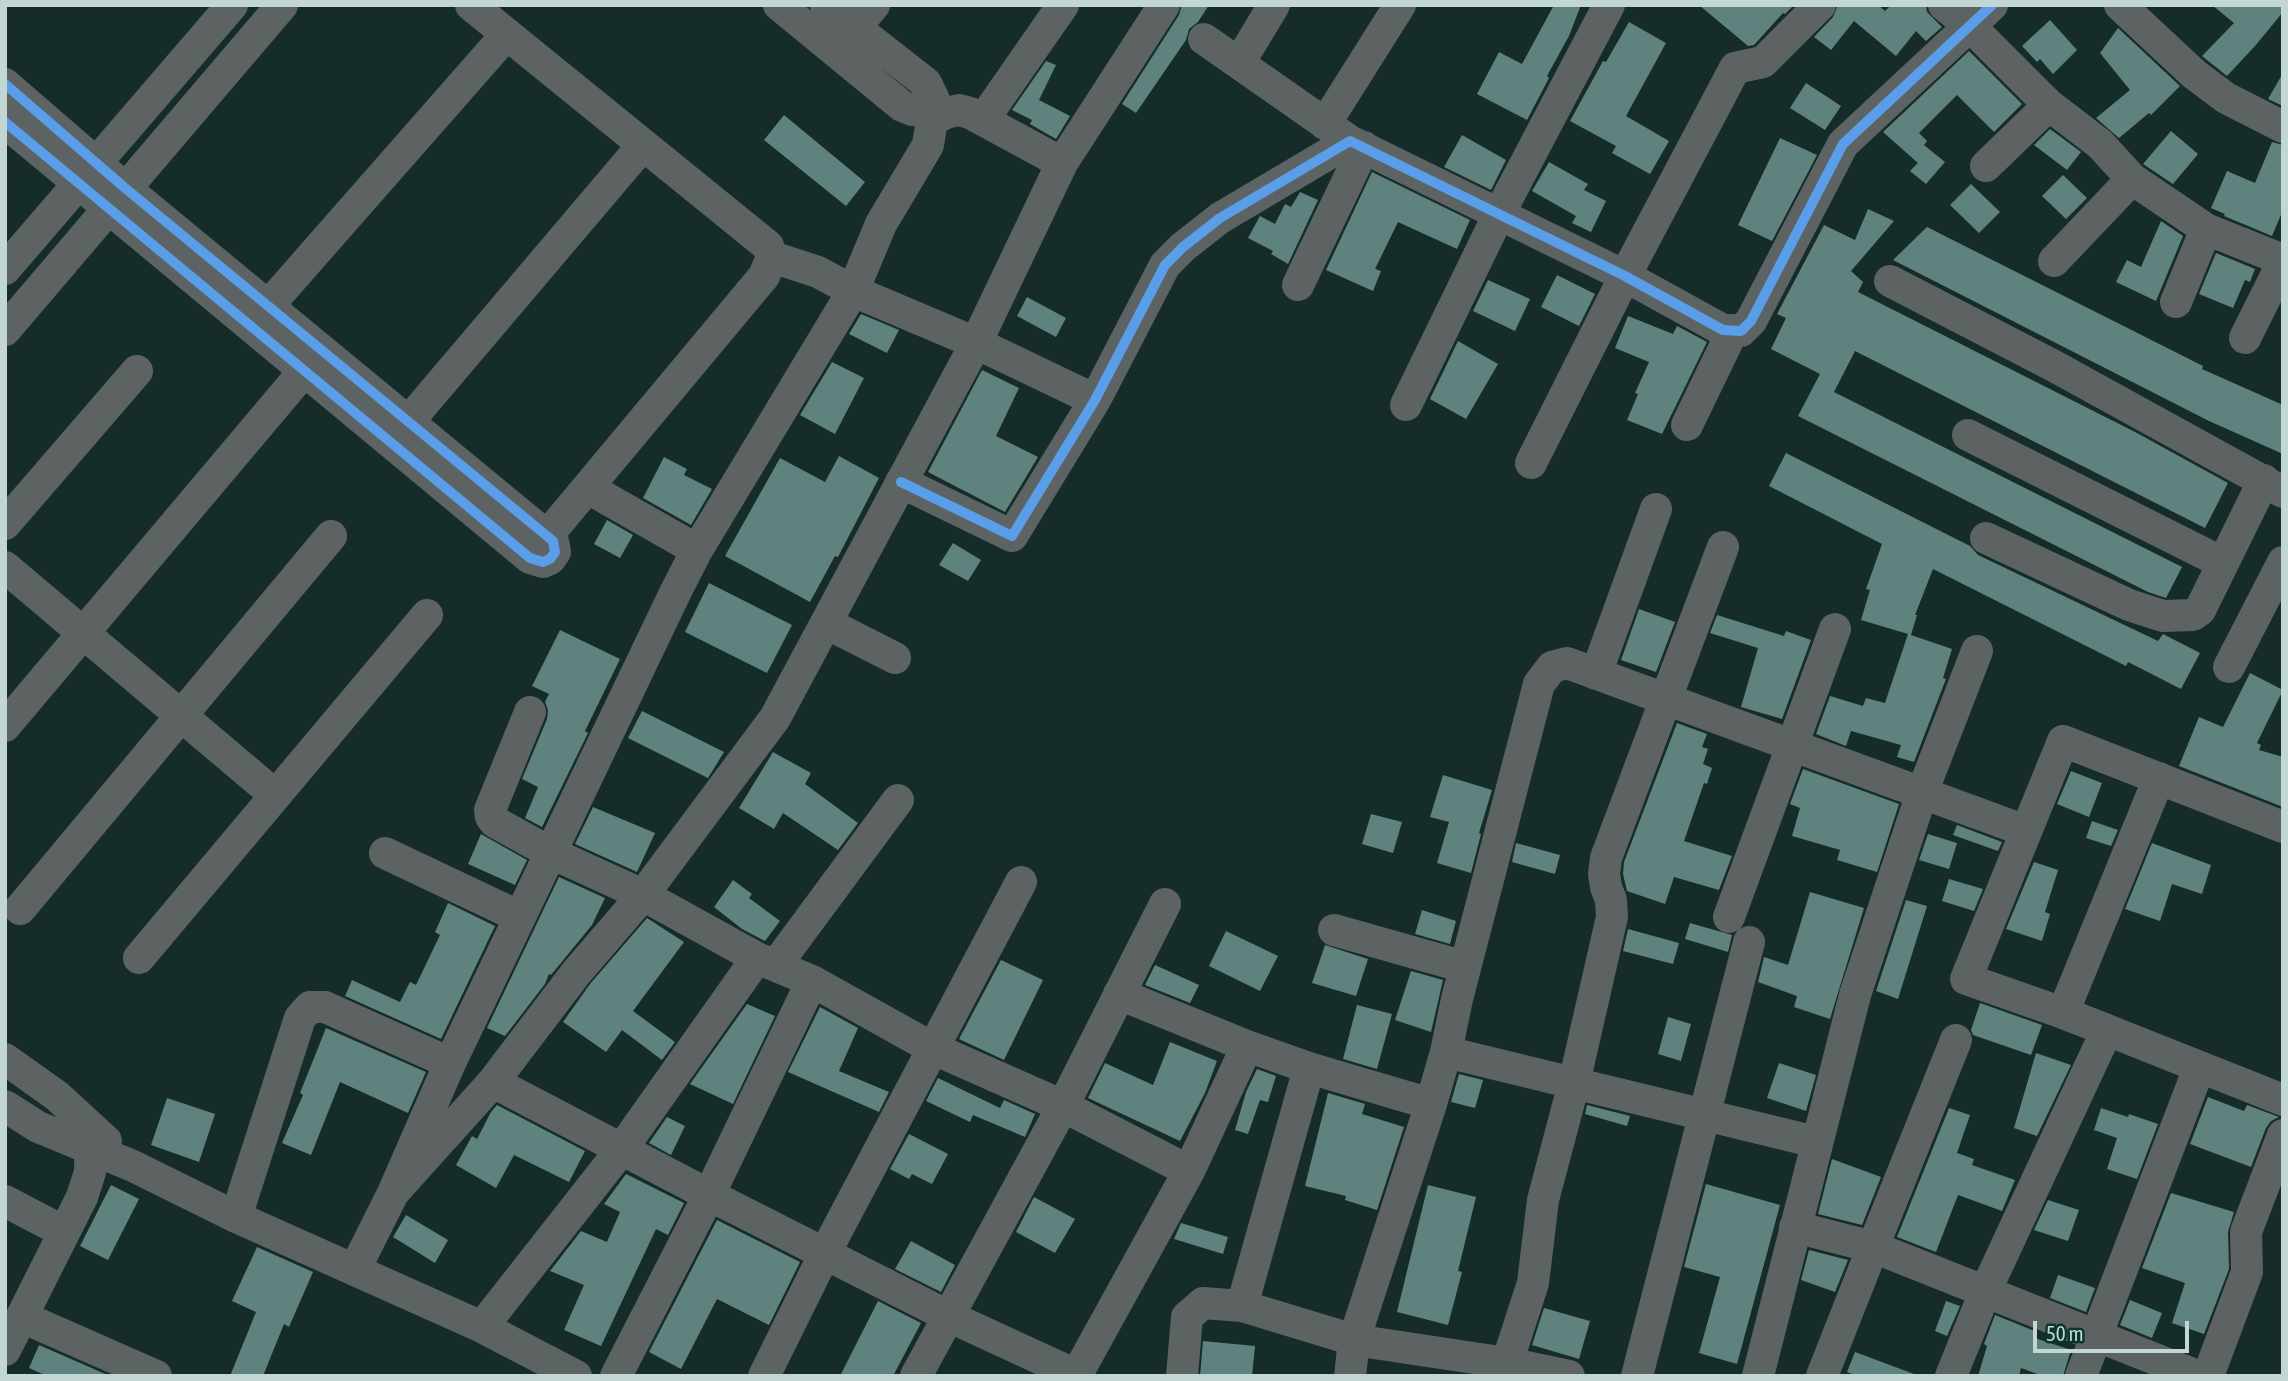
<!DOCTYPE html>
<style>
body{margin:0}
#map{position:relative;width:2288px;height:1381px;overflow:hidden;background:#152c29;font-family:"Asap Condensed",sans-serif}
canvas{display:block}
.frame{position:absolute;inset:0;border:7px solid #c2d6d3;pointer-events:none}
.scale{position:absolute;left:2033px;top:1321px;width:156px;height:32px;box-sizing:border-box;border:4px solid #c2d6d3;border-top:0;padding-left:9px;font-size:21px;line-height:24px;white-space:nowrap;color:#c2d6d3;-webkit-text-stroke:5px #0c3530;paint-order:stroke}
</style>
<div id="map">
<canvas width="2288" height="1381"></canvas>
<div class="frame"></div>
<div class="scale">50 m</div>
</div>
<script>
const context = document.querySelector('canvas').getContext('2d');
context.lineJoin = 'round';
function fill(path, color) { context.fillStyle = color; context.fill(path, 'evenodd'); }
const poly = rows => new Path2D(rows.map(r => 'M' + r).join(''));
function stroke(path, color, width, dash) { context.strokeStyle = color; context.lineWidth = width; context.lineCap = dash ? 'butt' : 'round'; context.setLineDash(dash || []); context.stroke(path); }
const building = poly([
 [1182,5,1209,5,1198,22,1189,29,1186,40,1136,113,1122,104,1179,15],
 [1554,5,1581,5,1569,36,1547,76,1549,78,1527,120,1477,94,1499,52,1522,64],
 [1699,5,1794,5,1785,14,1783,13,1754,45,1748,46],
 [1838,5,1878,5,1885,11,1891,5,1926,5,1927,12,1942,27,1926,41,1916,31,1896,56,1854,21,1831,50,1814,37,1833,17],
 [2212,5,2283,5,2283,12,2255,46,2227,76,2202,56,2234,23],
 [2050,20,2077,50,2053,74,2040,59,2037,62,2022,46],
 [1629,22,1666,43,1626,116,1669,141,1650,174,1612,153,1616,146,1570,121,1603,61,1606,62],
 [2118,28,2180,86,2151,115,2149,113,2119,138,2096,118,2130,90,2100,53],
 [1969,51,2022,104,1994,132,1957,95,1919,133,1927,141,1924,145,1945,162,1926,184,1910,171,1918,163,1883,132],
 [1046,61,1056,65,1039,100,1070,116,1056,139,1030,124,1032,120,1012,110],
 [2283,73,2283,106,2268,99],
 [1806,83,1841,106,1825,130,1790,108],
 [784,115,865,182,846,206,764,140],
 [2050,129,2081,152,2067,170,2034,145],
 [2171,131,2198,154,2173,184,2143,164],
 [1462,135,1506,160,1491,190,1444,167],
 [1780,138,1817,155,1772,241,1738,225],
 [2272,142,2283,145,2283,210,2272,236,2224,216,2225,214,2211,208,2227,171,2255,183],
 [1549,162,1588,184,1584,190,1606,201,1591,232,1572,223,1576,216,1532,191],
 [1372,172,1470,220,1457,249,1398,222,1375,269,1381,271,1373,291,1326,270],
 [2063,175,2087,198,2066,219,2042,196],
 [1971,184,2000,212,1979,233,1950,205],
 [1300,192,1318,200,1288,264,1271,254,1273,251,1248,238,1260,216,1275,224,1285,204,1291,207],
 [1868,209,1894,221,1851,271,1863,282,1858,292,2137,433,2228,483,2205,528,1855,351,1834,392,2182,567,2166,598,2148,592,1798,416,1820,374,1771,349,1786,318,1777,314,1824,225,1855,240],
 [2161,221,2183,236,2156,301,2116,282,2127,260,2141,267],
 [1927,227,2203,366,2202,369,2283,405,2283,454,2209,421,1893,260],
 [2216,253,2255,269,2250,282,2245,280,2233,308,2199,294],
 [1557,275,1595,294,1579,326,1541,307],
 [1488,280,1530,299,1515,331,1473,311],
 [1027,297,1066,318,1056,337,1017,316],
 [861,314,899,330,887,353,849,334],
 [1628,316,1673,334,1677,326,1707,342,1662,434,1627,420,1638,394,1635,393,1649,362,1615,348],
 [1458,341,1498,364,1466,419,1430,399],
 [832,362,864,378,835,434,800,415],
 [982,370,1019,388,996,436,1038,457,1005,512,928,472],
 [1786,453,1970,546,1978,555,2158,641,2163,634,2200,653,2181,689,2128,662,2126,666,1933,569,1915,615,1917,615,1911,635,1952,649,1943,678,1946,679,1914,762,1897,757,1901,745,1851,731,1846,746,1816,734,1830,696,1863,706,1866,698,1885,703,1908,634,1861,620,1870,590,1866,589,1882,544,1769,486],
 [839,456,879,478,838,557,835,556,810,602,725,556,780,458,825,482],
 [664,457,687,469,684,475,712,489,691,525,643,498],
 [607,520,633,535,620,558,594,544],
 [953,543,981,560,968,581,939,565],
 [709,583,792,625,767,673,685,632],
 [1639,609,1675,622,1656,672,1621,660],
 [1717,615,1784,636,1786,631,1811,640,1782,719,1741,707,1758,648,1710,633],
 [560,630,620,659,585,731,588,733,542,827,525,818,538,787,522,779,547,719,548,710,545,702,549,694,532,686],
 [2250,673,2283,690,2257,743,2261,745,2259,750,2283,757,2283,807,2179,766,2199,717,2223,727],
 [642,711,724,752,708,778,628,738],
 [1677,723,1707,734,1702,747,1708,749,1703,764,1712,768,1707,784,1704,783,1684,841,1732,856,1719,890,1674,877,1665,904,1627,891,1623,874,1624,862],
 [773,752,811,773,805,784,858,823,838,850,783,813,774,829,739,808],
 [1803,769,1899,804,1877,872,1837,860,1840,850,1792,836,1800,808,1790,804],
 [2071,771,2102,783,2089,817,2057,804],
 [1443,775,1492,790,1479,833,1481,834,1471,873,1437,863,1449,822,1430,817],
 [593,807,655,833,637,872,575,844],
 [1371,814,1402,822,1393,853,1362,844],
 [2092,821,2118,830,2111,846,2086,838],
 [1957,825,2002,842,1998,851,1953,835],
 [481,834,527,860,515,885,468,864],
 [1928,834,1957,843,1949,869,1919,860],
 [1516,843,1560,855,1555,874,1512,862],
 [2152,843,2211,865,2202,894,2172,884,2160,921,2125,909],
 [2034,862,2058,870,2045,912,2050,914,2042,941,2006,929],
 [559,877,605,898,592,925,551,975,549,974,545,984,505,1036,487,1028],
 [1949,879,1983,889,1974,911,1942,901],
 [733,880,752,894,749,898,780,921,765,941,742,929,714,907],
 [1810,892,1864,908,1830,1019,1794,1007,1797,996,1758,982,1764,957,1788,965],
 [1906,900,1927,906,1898,999,1876,991],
 [448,903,495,926,441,1039,345,996,352,980,400,1002,410,982,416,985,440,935,435,932],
 [1422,910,1456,921,1450,944,1415,934],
 [647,918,684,942,633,1011,675,1042,662,1060,622,1030,606,1052,563,1022,590,984],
 [1690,923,1732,935,1728,952,1685,939],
 [1628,929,1679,943,1673,964,1623,951],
 [1226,931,1278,956,1260,991,1209,966],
 [1325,945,1368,959,1356,996,1312,983],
 [1001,960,1043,980,1004,1060,959,1039],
 [1155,965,1199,985,1190,1003,1145,985],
 [1411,971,1443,980,1431,1032,1395,1020],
 [1980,1003,2042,1025,2031,1055,1973,1035,1971,1030],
 [747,1004,775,1016,733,1104,690,1084],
 [1357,1005,1392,1014,1377,1069,1343,1059],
 [820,1007,858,1028,839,1071,889,1092,879,1112,788,1072],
 [1668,1017,1691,1024,1681,1061,1658,1054],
 [326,1028,426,1072,408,1113,340,1082,311,1155,282,1143,303,1095,300,1093],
 [1170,1042,1217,1061,1205,1093,1180,1141,1088,1098,1105,1063,1153,1085],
 [2036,1053,2071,1065,2037,1136,2014,1128],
 [1779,1063,1816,1075,1806,1111,1767,1098],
 [1257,1069,1276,1076,1268,1102,1260,1100,1248,1134,1235,1130,1246,1092],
 [1459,1074,1483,1080,1475,1108,1451,1102],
 [938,1078,1000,1108,1004,1100,1035,1114,1025,1137,973,1115,970,1122,926,1101],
 [1328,1093,1365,1104,1362,1114,1404,1127,1377,1210,1345,1200,1346,1196,1305,1186],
 [2208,1097,2244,1111,2247,1105,2279,1117,2271,1121,2266,1128,2251,1167,2190,1144],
 [167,1098,215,1114,199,1162,151,1145],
 [497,1105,585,1151,569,1182,514,1155,496,1188,456,1165,472,1136,477,1139,491,1112],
 [1587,1105,1630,1116,1627,1126,1585,1114],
 [1949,1108,1970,1115,1957,1153,1974,1159,1972,1165,2015,1180,2002,1211,1958,1195,1936,1252,1897,1237],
 [2101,1108,2128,1117,2129,1114,2158,1124,2137,1179,2107,1169,2117,1138,2094,1130],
 [667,1117,685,1126,671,1155,649,1143],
 [909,1134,948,1154,932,1184,912,1174,909,1179,890,1169],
 [1832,1159,1881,1177,1862,1225,1818,1214],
 [626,1174,684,1203,668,1235,656,1229,601,1346,564,1330,584,1285,550,1271,581,1231,607,1242,620,1212,604,1204],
 [1706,1184,1780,1205,1737,1364,1699,1353,1720,1277,1684,1267],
 [111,1185,139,1199,108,1260,80,1246],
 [1428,1185,1476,1197,1458,1271,1462,1272,1448,1325,1397,1312],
 [2171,1193,2234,1212,2228,1232,2229,1269,2204,1334,2172,1323,2185,1283,2142,1268],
 [1034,1197,1075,1219,1055,1253,1016,1232],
 [2048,1200,2079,1210,2068,1241,2034,1230],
 [406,1215,448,1240,435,1263,393,1237],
 [717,1220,800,1262,769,1325,717,1299,681,1369,649,1352],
 [1181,1223,1228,1237,1223,1254,1174,1239],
 [911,1241,955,1265,941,1292,895,1269],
 [257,1247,313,1272,289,1327,284,1324,263,1376,230,1376,256,1312,232,1301],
 [1809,1250,1848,1260,1835,1292,1801,1280],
 [2058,1275,2095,1288,2086,1312,2050,1298],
 [2130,1300,2162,1313,2152,1338,2120,1325],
 [878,1301,921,1323,893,1376,840,1376],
 [1946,1301,1960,1306,1947,1336,1935,1331],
 [1544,1308,1590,1321,1579,1359,1532,1345],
 [1995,1315,2037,1332,2035,1338,2071,1350,2063,1376,2043,1376,2021,1368,2019,1376,1978,1376,1987,1346,1984,1344],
 [1203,1341,1255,1346,1252,1376,1200,1376],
 [39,1345,110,1376,47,1376,29,1368],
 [1855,1352,1914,1374,1914,1376,1857,1376,1847,1372]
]);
const minor = poly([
 [471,5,768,246,772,257,764,276,547,536],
 [779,5,902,106,912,110,924,111,930,107,934,100,926,83,826,5],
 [1944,5,1969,25,2049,105,2100,144,2132,179,2206,229,2283,260],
 [2120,5,2194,74,2226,98,2283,127],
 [854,29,874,5],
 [1204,39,1350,141],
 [1239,63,1274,5],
 [5,84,125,188,553,541,555,552,550,559,543,562,530,558,5,122],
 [983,120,1063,5],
 [1325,124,1400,5],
 [1062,163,1164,5],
 [1986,166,2049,105],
 [772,257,818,272,853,291,976,343,1095,400],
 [2054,261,2132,179],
 [5,269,232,5],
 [1890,281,2054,366,2283,492],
 [1298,285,1364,147],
 [2176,302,2206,229],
 [268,306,507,34],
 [5,330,282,5],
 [2245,338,2283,262],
 [1406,405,1499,214,1609,5],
 [408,422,643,145],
 [1687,425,1733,330],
 [1968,435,2223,563],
 [1531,463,1625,276,1735,68,1763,62,1820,5],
 [901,482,1012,536,1095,400,1165,265,1183,247,1220,218,1350,141,1625,276,1723,330,1741,331,1751,321,1843,144,1992,5],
 [588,488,697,550],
 [5,524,137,371],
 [1986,538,2129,605,2163,616,2193,615,2200,610,2264,480],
 [5,567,275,795],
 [826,623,895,658],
 [2229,667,2283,562],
 [1596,674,1656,509],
 [530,712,490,810,491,817,495,822,551,853,643,895,757,958,812,981,934,1049,1063,1106,1189,1171],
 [5,726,305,370],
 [385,853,520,917],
 [20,909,331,536],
 [1729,917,1835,629],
 [1334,930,1465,967],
 [139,958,427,615],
 [776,965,898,800],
 [1119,994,1247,1046,1309,1068,1431,1104],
 [2063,1013,2159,778],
 [2107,1030,2063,1013,1966,979,2063,741,2283,827],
 [1956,1040,1873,1247,2198,1376],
 [1446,1052,1457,999,1539,684,1552,667,1567,663,2026,831],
 [5,1059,57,1096,106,1141],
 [493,1082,709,1195,948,1316,1076,1375],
 [5,1106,38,1127,133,1166,236,1217,482,1327,576,1376],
 [393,1193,493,1082,576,973,643,895,775,718,976,343,1062,163,970,113,959,110,946,113,932,120],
 [5,1201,64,1232],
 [236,1217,300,1018,310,1007,325,1007,450,1063],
 [1795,1227,1873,1247,1822,1376],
 [355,1269,393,1193,450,1063,676,591,697,550,853,291,881,224,928,145,932,120,930,107],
 [1242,1306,1309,1068],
 [22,1317,156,1376],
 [482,1327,621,1150,757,958],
 [5,1350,82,1197,90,1172,91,1130],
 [1507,1363,1533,1283,1543,1200,1574,1083,1612,917,1611,900,1606,887,1604,874,1606,858,1723,547],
 [616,1376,709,1195,812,981],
 [764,1376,825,1253,1021,882],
 [916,1376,1063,1106,1165,904],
 [1076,1376,1189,1171,1247,1046],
 [1182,1376,1187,1317,1203,1303,1242,1306,1354,1340,1507,1363,1569,1376],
 [1350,1376,1354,1340,1431,1104,1446,1052,1816,1142],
 [1637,1376,1749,942],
 [1758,1376,1855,995,1922,793,1977,651],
 [1951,1376,1985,1292,2107,1030,2283,1100],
 [2081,1376,2199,1068],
 [2208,1376,2247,1272,2246,1232,2283,1135]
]);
const cycleway = poly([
 [5,84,125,188,553,541,555,552,550,559,543,562,530,558,5,122],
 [901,482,1012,536,1095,400,1165,265,1183,247,1220,218,1350,141,1625,276,1723,330,1741,331,1751,321,1843,144,1992,5]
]);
fill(building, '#5f827e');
stroke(minor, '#5c6362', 32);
stroke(cycleway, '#5a9eea', 10);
</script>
